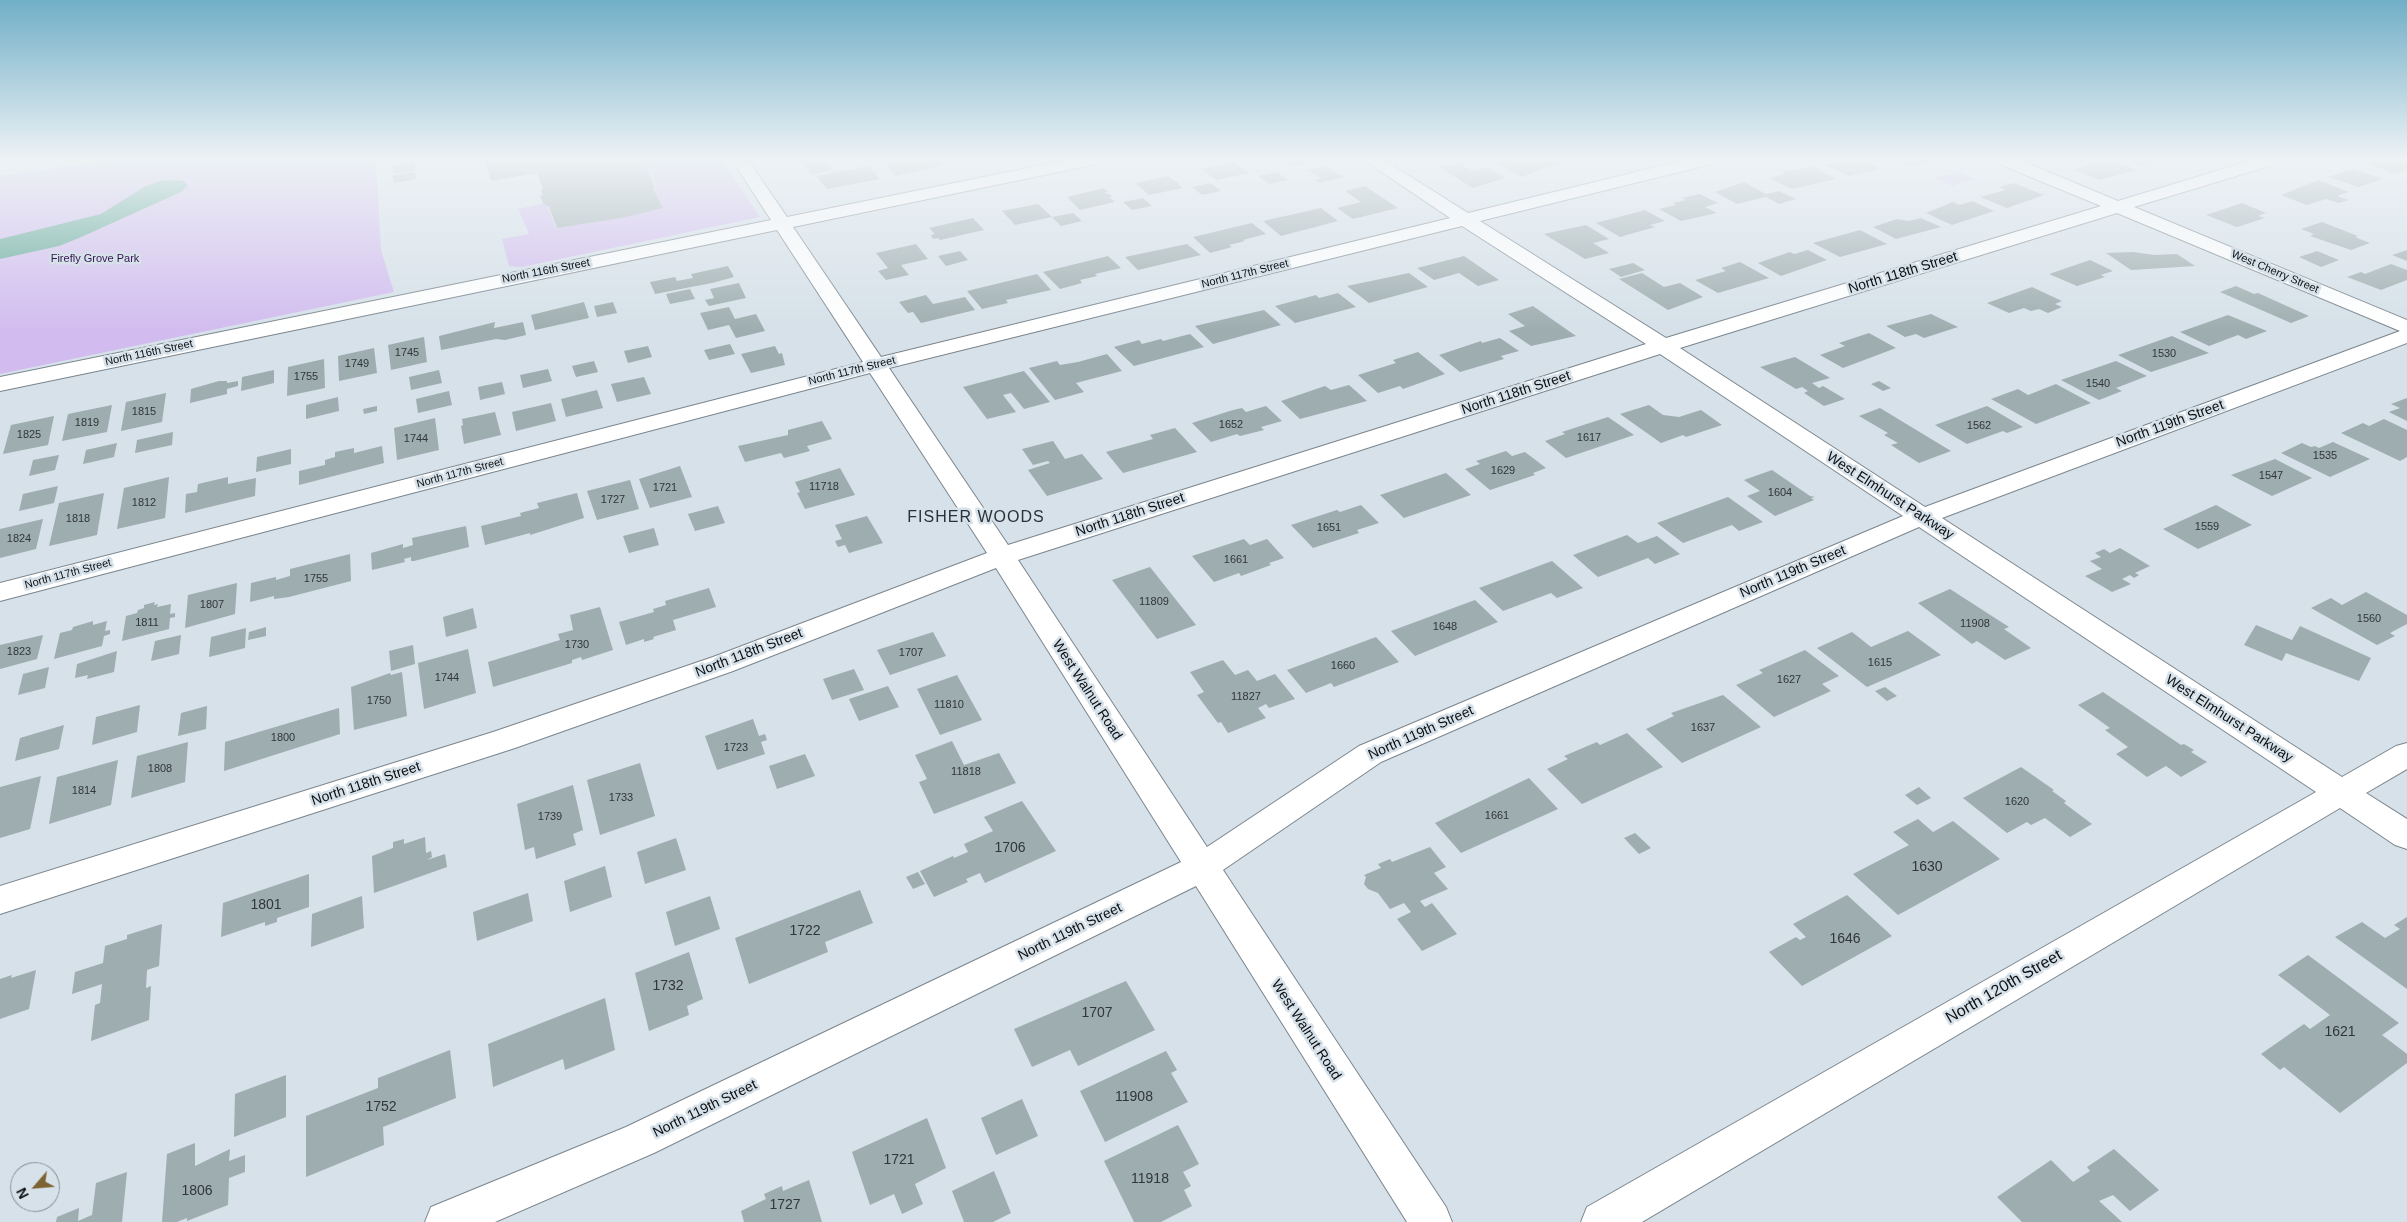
<!DOCTYPE html>
<style>
body{margin:0}
#map{position:relative;width:2407px;height:1222px;overflow:hidden;background:#d6e1e9;font-family:Helvetica,sans-serif}
canvas{display:block}
.north{position:absolute;left:10px;top:1162px;width:50px;height:50px;box-sizing:border-box;background:#d6e1e9;border:1px solid #858d93;border-radius:50%;rotate:243deg;font-size:14px;font-weight:700;line-height:20px;text-align:center;color:#0b0f12}
.north::after{content:'';display:block;margin:auto;width:18px;height:22px;background:#7d6234;clip-path:polygon(50% 0,100% 100%,50% 72%,0 100%)}
</style>
<div id="map">
<canvas width="2407" height="1222"></canvas>
<div class="north">N</div>
</div>
<script>
const context = document.querySelector('canvas').getContext('2d');
context.lineJoin = 'round';
function fill(path, color) { context.fillStyle = color; context.fill(path, 'evenodd'); }
const poly = rows => new Path2D(rows.map(r => 'M' + r).join(''));
function stroke(path, color, width, dash) { context.strokeStyle = color; context.lineWidth = width; context.lineCap = dash ? 'butt' : 'round'; context.setLineDash(dash || []); context.stroke(path); }
function write(font, color, halo, rows, align = 'center') {
  context.font = font + ' Helvetica,sans-serif'; context.lineWidth = 5; context.setLineDash([]); context.textBaseline = 'middle'; context.strokeStyle = halo; context.fillStyle = color; for (const [text, x, y, turn = 0] of rows) {
    context.save(); context.translate(x, y); context.rotate((+turn || 0) * Math.PI / 180); context.textAlign = isNaN(turn) ? turn : align; if (halo) context.strokeText(text, 0, 0); context.fillText(text, 0, 0); context.restore();
  }
}
const green = poly([
 [113,160,376,160,381,250,394,292,0,374,0,176],
 [639,160,722,160,760,217,522,267,509,266,502,239,529,234,518,209,546,203,556,228,620,218,662,207,654,187,656,187,654,182,655,181,652,174,648,174,644,171],
 [1959,172,1976,179,1952,186,1935,178]
]);
const water = poly([
 [174,180,183,181,188,185,181,192,79,238,59,246,0,259,0,239,101,214,144,187,160,181]
]);
const building = poly([
 [493,160,638,160,644,171,646,170,654,182,652,183,655,187,653,188,663,208,621,218,557,228,549,207,543,203,540,196,543,195,541,190,543,189,537,173,491,181,485,162],
 [800,160,825,160,833,170,811,175],
 [901,160,940,160,945,165,895,176,885,163],
 [1284,160,1314,160,1314,161,1292,166],
 [1492,160,1556,160,1561,163,1521,177],
 [1838,160,1876,160,1868,163,1881,169,1849,176,1825,165,1841,161],
 [1897,160,1945,160,1945,161,1911,166],
 [2128,160,2157,160,2158,161,2141,165],
 [2381,160,2407,162,2407,170,2395,174,2367,164],
 [2115,161,2137,170,2099,180,2074,170,2097,162,2104,165],
 [414,162,417,170,394,174,392,166],
 [1234,162,1249,173,1216,180,1201,169],
 [1459,163,1472,171,1488,167,1505,178,1473,188,1439,167],
 [868,166,880,179,827,189,816,176],
 [1326,166,1344,177,1319,183,1314,180,1321,178,1308,170],
 [1814,166,1836,179,1792,189,1769,178,1785,174,1782,172],
 [2353,169,2383,179,2359,187,2328,177],
 [415,172,416,179,394,183,392,176],
 [1277,172,1288,180,1269,184,1258,176],
 [1168,176,1175,181,1177,181,1180,183,1177,183,1183,188,1149,195,1135,183],
 [2318,180,2349,192,2337,196,2349,200,2339,203,2326,199,2307,205,2281,195],
 [1744,182,1766,194,1779,191,1796,199,1779,204,1766,197,1737,204,1715,192],
 [1211,183,1221,191,1202,195,1192,187],
 [2014,183,2044,195,2007,208,1980,197,2005,190,1999,187],
 [1365,186,1398,208,1353,219,1337,208,1361,202,1345,191],
 [1104,188,1108,192,1104,193,1110,194,1112,197,1109,197,1115,202,1080,210,1067,197],
 [1700,194,1718,203,1705,207,1717,213,1681,221,1659,209,1676,205,1673,203,1686,200,1682,198],
 [1143,198,1152,206,1132,210,1123,202],
 [1972,201,1994,211,1952,225,1926,213,1953,202,1960,205],
 [2242,203,2266,213,2258,216,2265,218,2237,227,2206,215],
 [1038,204,1052,217,1015,225,1002,211],
 [1321,208,1338,221,1281,236,1263,221],
 [1645,210,1665,221,1650,225,1655,227,1620,237,1596,223],
 [1073,213,1082,221,1061,226,1052,217],
 [973,218,984,230,940,240,938,238,933,239,931,235,935,234,929,228],
 [1921,218,1941,227,1896,239,1873,227,1897,219,1909,221],
 [2322,222,2358,236,2355,237,2370,243,2351,250,2310,236,2314,234,2301,229],
 [1252,223,1266,234,1243,240,1245,241,1229,245,1232,247,1210,253,1193,237],
 [1586,225,1609,239,1593,243,1609,253,1585,259,1544,234],
 [1860,230,1887,244,1840,257,1813,243],
 [916,244,928,259,901,265,909,275,886,280,878,271,888,268,876,253],
 [1187,244,1201,255,1138,270,1125,257],
 [1808,250,1827,260,1781,276,1758,263,1790,252,1794,254],
 [2407,250,2407,261,2392,255],
 [960,251,968,260,946,266,938,256],
 [2317,251,2339,260,2321,267,2299,257],
 [2133,252,2154,255,2177,254,2195,266,2131,270,2106,253],
 [1108,256,1121,268,1095,274,1097,276,1080,280,1082,283,1060,289,1043,272],
 [1464,256,1499,280,1478,286,1459,273,1434,280,1417,268],
 [2090,260,2113,271,2101,275,2105,277,2077,286,2049,274],
 [1740,262,1769,278,1718,293,1695,280,1726,271,1721,268],
 [1633,263,1645,270,1621,277,1609,269],
 [2391,264,2407,270,2407,280,2381,290,2347,277,2361,272,2365,274],
 [728,266,734,277,712,283,655,294,650,282,675,277,677,281,693,278,691,274],
 [1409,273,1428,287,1369,303,1347,286],
 [1642,273,1664,287,1680,283,1703,297,1668,310,1619,279],
 [1037,274,1051,290,1006,300,1008,303,982,309,967,291],
 [739,283,746,298,709,306,705,300,714,298,710,289],
 [2236,286,2254,294,2258,293,2309,316,2291,323,2220,292],
 [2032,287,2062,301,2055,304,2062,307,2048,313,2039,309,2031,311,2024,308,2009,313,1987,303],
 [690,289,695,299,670,304,666,294],
 [1338,293,1356,307,1295,323,1275,306,1316,295,1319,298],
 [926,295,933,304,965,297,975,310,921,323,913,312,908,313,899,302],
 [584,302,589,318,535,330,531,315],
 [613,302,617,313,597,317,594,306],
 [1533,306,1576,336,1531,346,1509,331,1525,326,1508,314],
 [729,307,735,319,756,314,765,331,736,338,729,325,708,330,700,313],
 [1264,310,1281,325,1213,344,1195,326],
 [1931,314,1958,327,1924,338,1916,334,1905,337,1886,326],
 [2228,315,2267,331,2246,339,2238,335,2209,346,2180,332],
 [495,322,494,328,523,322,526,335,505,340,496,339,441,350,439,336],
 [1869,333,1896,348,1843,368,1820,355,1845,346,1839,343],
 [1190,334,1204,347,1134,366,1114,347,1139,340,1142,344,1161,339,1163,341],
 [2172,336,2209,353,2151,372,2118,355],
 [424,337,427,362,391,370,388,345],
 [1500,338,1519,351,1501,356,1504,359,1460,372,1439,355,1481,341,1482,343],
 [730,344,735,354,709,360,704,350],
 [648,346,652,357,628,363,624,351],
 [775,346,779,354,782,353,785,365,751,373,741,354],
 [374,348,377,373,339,381,338,356],
 [1418,352,1445,374,1403,389,1400,386,1378,393,1358,375,1396,363,1393,360],
 [1107,354,1122,371,1076,383,1084,392,1055,400,1029,368,1057,361,1060,365,1078,362],
 [1795,357,1830,378,1812,383,1819,388,1823,386,1845,399,1824,406,1804,393,1808,391,1802,387,1796,389,1760,367],
 [324,359,325,388,287,396,288,367],
 [594,361,598,372,576,377,572,366],
 [2116,361,2147,376,2116,388,2122,391,2099,400,2061,380],
 [548,369,552,381,523,388,520,375],
 [274,370,274,383,241,391,242,377],
 [439,370,442,383,411,390,409,377],
 [1024,371,1050,402,1024,409,1011,393,1003,395,1016,412,987,419,963,387],
 [644,377,651,394,617,402,611,384],
 [219,381,227,381,227,383,238,381,238,386,227,389,227,394,190,403,191,389],
 [1879,381,1891,388,1883,391,1871,384],
 [502,382,505,394,480,400,478,387],
 [2056,384,2091,403,2036,424,1991,399,2018,389,2028,395],
 [1349,385,1367,401,1300,419,1281,401,1325,386,1331,390],
 [597,390,603,408,566,417,561,399],
 [449,391,452,405,418,413,416,399],
 [166,393,162,422,121,431,126,402],
 [338,397,339,411,306,419,306,405],
 [2407,398,2407,421,2389,412,2400,408,2391,404],
 [551,403,556,421,516,431,512,412],
 [112,405,107,432,62,441,68,414],
 [1649,405,1663,415,1679,417,1701,410,1722,425,1686,437,1683,435,1661,443,1620,414],
 [377,406,377,411,364,414,363,409],
 [1266,406,1282,421,1261,427,1264,430,1240,436,1237,434,1211,442,1192,423,1233,410,1242,408,1246,412],
 [1987,406,2023,427,2007,433,2003,431,1967,444,1935,425],
 [1880,408,1951,451,1919,463,1891,445,1898,443,1884,435,1888,433,1859,416],
 [495,412,501,435,464,444,461,426,463,425,462,419],
 [54,416,48,445,3,454,11,425],
 [1608,417,1634,435,1566,458,1545,441,1565,434,1562,432],
 [435,418,439,450,397,460,394,428],
 [2384,419,2407,430,2407,457,2400,461,2341,433,2363,423,2369,426],
 [822,421,832,439,807,446,810,451,784,458,781,453,745,462,738,446,788,435,788,430],
 [1175,428,1197,452,1123,473,1106,452,1153,439,1150,435],
 [173,432,172,445,135,453,137,440],
 [1053,441,1065,459,1082,454,1103,479,1047,496,1028,470,1050,463,1048,461,1033,465,1022,449],
 [2333,442,2370,459,2330,477,2281,453,2302,443,2311,447,2315,446,2319,448],
 [117,443,114,457,83,464,86,450],
 [382,446,384,463,299,485,299,471,325,465,325,460,335,457,335,452,354,448,354,453],
 [291,449,291,464,256,472,257,457],
 [1506,451,1512,456,1525,452,1546,468,1533,473,1535,475,1490,490,1465,469,1480,464,1476,461],
 [59,455,55,470,29,476,33,460],
 [2275,459,2312,478,2272,496,2231,475],
 [680,466,692,497,650,508,639,479],
 [840,468,855,495,805,509,797,493,800,492,795,482],
 [1772,470,1810,496,1815,497,1811,498,1814,500,1775,516,1747,496,1760,491,1744,480],
 [1446,473,1471,495,1404,518,1380,495],
 [169,477,165,518,117,529,124,488],
 [228,477,228,484,256,478,255,496,185,513,186,494,197,492,198,484],
 [630,480,639,509,597,520,587,491],
 [58,486,54,503,19,511,23,494],
 [104,493,97,535,49,546,59,503],
 [577,493,584,518,530,535,530,533,485,545,481,526,521,516,520,513,539,508,537,503],
 [1728,497,1763,522,1739,531,1732,525,1683,543,1657,523],
 [1361,505,1379,523,1357,530,1359,533,1313,548,1291,525,1337,510,1340,512],
 [2216,505,2252,525,2198,549,2163,529],
 [718,506,725,523,695,531,688,514],
 [867,516,883,543,849,553,845,545,838,547,835,541,842,539,835,525],
 [43,519,36,549,0,558,0,529],
 [466,526,469,547,414,561,411,561,411,557,404,559,405,562,372,570,371,553,403,544,403,548,413,545,412,538],
 [654,528,659,545,629,553,623,536],
 [1627,535,1638,543,1657,536,1680,554,1655,564,1648,558,1598,577,1573,555],
 [1244,539,1250,545,1267,539,1284,558,1269,563,1271,565,1241,576,1239,573,1214,582,1192,556],
 [2120,548,2150,566,2135,573,2139,575,2134,578,2130,575,2122,579,2131,584,2112,592,2085,576,2102,569,2090,561,2101,557,2095,553,2104,549,2110,553],
 [350,554,351,581,289,597,274,599,274,596,250,602,251,583,276,577,276,580,290,576,290,569],
 [1552,561,1583,588,1557,598,1551,593,1503,611,1479,588],
 [1150,567,1196,625,1157,639,1112,580],
 [237,583,235,614,185,628,188,595],
 [709,588,716,607,673,620,676,630,653,637,654,639,644,642,644,639,626,645,619,622,654,612,653,609,666,605,665,601],
 [1950,589,2009,627,2004,629,2031,648,2005,660,1977,641,1972,644,1918,603],
 [2366,592,2407,615,2407,624,2390,633,2395,636,2377,645,2311,608,2331,598,2342,605],
 [1475,600,1498,622,1415,656,1391,631],
 [155,602,154,605,158,604,157,607,171,604,170,614,175,613,175,617,170,618,169,629,122,641,126,616,137,613,138,610,144,608,144,605],
 [600,607,613,650,582,660,581,657,572,660,572,663,493,687,488,662,560,640,558,634,573,630,570,615],
 [473,608,477,628,446,637,443,617],
 [93,621,93,625,107,621,105,631,110,630,110,634,104,636,102,646,54,659,60,633,72,630,73,627],
 [2256,625,2292,640,2300,626,2371,658,2359,681,2286,653,2282,661,2244,645],
 [266,627,266,636,248,640,249,632],
 [246,628,245,648,209,657,211,637],
 [1908,631,1941,655,1867,687,1817,648,1852,632,1871,647],
 [933,632,946,656,890,675,877,650],
 [43,635,37,659,0,669,0,645],
 [181,635,179,654,151,661,155,641],
 [1376,637,1399,662,1334,687,1331,683,1306,693,1287,670],
 [413,645,415,664,391,671,389,651],
 [468,649,476,693,424,709,418,663],
 [1805,650,1839,676,1822,684,1831,691,1774,717,1736,685,1763,673,1759,670],
 [117,651,114,672,87,679,88,675,75,678,77,664],
 [1223,660,1235,675,1248,670,1257,681,1275,674,1295,699,1269,708,1266,704,1258,708,1266,718,1228,733,1221,722,1218,723,1197,695,1204,692,1190,672],
 [49,667,45,688,18,695,23,674],
 [854,669,864,690,832,700,823,679],
 [402,672,407,716,354,730,351,687,390,673,391,675],
 [957,675,982,720,940,735,917,689],
 [888,686,899,707,859,721,849,699],
 [1885,687,1897,696,1887,701,1875,691],
 [2103,692,2181,745,2184,744,2194,750,2191,752,2207,762,2181,777,2166,766,2147,777,2116,754,2128,747,2105,730,2110,728,2078,705],
 [1723,695,1761,727,1682,763,1646,729,1674,716,1671,713],
 [140,705,137,732,92,745,96,717],
 [207,706,206,729,178,736,181,713],
 [339,708,340,734,224,771,225,742],
 [753,719,759,736,765,734,767,740,761,742,765,754,717,770,705,736],
 [64,725,59,749,15,761,20,738],
 [1627,733,1663,767,1582,804,1547,769,1568,759,1564,756,1597,742,1600,745],
 [952,741,964,765,999,753,1016,783,934,814,919,782,927,779,915,755],
 [188,742,185,782,131,798,137,756],
 [805,754,815,776,777,789,769,766],
 [118,760,111,805,49,824,57,777],
 [640,763,655,816,600,835,587,780],
 [2021,767,2054,790,2052,791,2066,801,2064,803,2092,824,2070,837,2045,818,2031,825,2027,822,2007,833,1963,798],
 [41,776,30,829,0,838,0,787],
 [1529,778,1558,809,1461,853,1435,823],
 [573,785,583,830,573,834,576,845,536,859,534,847,525,850,517,804],
 [1919,787,1931,798,1917,805,1905,795],
 [1022,801,1056,851,985,883,980,873,966,879,968,882,934,897,920,871,953,856,954,858,968,852,964,844,993,831,984,817],
 [1918,819,1933,832,1953,821,2000,859,1898,915,1853,874,1909,845,1893,832],
 [1635,833,1651,848,1639,854,1624,838],
 [425,837,426,853,431,851,432,857,427,860,445,854,447,867,374,893,372,856,393,848,393,842,404,839,404,844],
 [676,838,686,870,645,884,637,852],
 [1430,847,1446,867,1434,873,1448,889,1420,901,1425,907,1432,903,1457,934,1422,951,1397,919,1411,912,1404,903,1390,909,1378,893,1368,889,1364,884,1366,877,1364,875,1381,868,1378,864,1390,859,1392,862],
 [605,866,612,897,570,912,564,881],
 [918,872,925,884,913,889,906,877],
 [309,874,309,907,277,918,277,922,265,926,265,922,221,937,223,903],
 [860,890,873,923,825,942,828,952,749,984,735,938],
 [528,893,533,921,477,941,473,912],
 [1847,895,1892,936,1802,986,1769,952,1796,937,1800,940,1806,937,1793,924],
 [362,896,364,928,311,947,312,914],
 [710,896,720,929,675,946,666,912],
 [2407,917,2407,989,2335,937,2362,922,2385,938,2400,929,2394,925],
 [162,924,159,966,147,970,146,988,151,986,149,1020,91,1041,95,1005,100,1003,102,984,72,994,75,972,103,963,105,946,127,939,127,935],
 [689,952,703,999,687,1006,689,1015,649,1031,635,973],
 [2308,955,2399,1023,2382,1035,2407,1054,2407,1063,2340,1113,2284,1067,2280,1070,2261,1054,2304,1024,2310,1029,2330,1015,2278,975],
 [36,970,29,1009,0,1019,0,979,12,975,11,978],
 [1126,981,1155,1030,1078,1066,1070,1050,1032,1067,1014,1029],
 [605,998,615,1050,565,1070,563,1059,493,1087,488,1044],
 [450,1050,456,1098,383,1127,384,1145,306,1177,306,1116,378,1088,378,1078],
 [1166,1051,1177,1070,1171,1073,1188,1102,1105,1142,1080,1091],
 [286,1075,286,1117,234,1137,235,1094],
 [1022,1099,1038,1136,996,1155,981,1118],
 [927,1118,946,1168,915,1184,923,1204,902,1214,894,1194,870,1205,852,1152],
 [1178,1125,1199,1164,1183,1172,1191,1186,1184,1190,1192,1206,1161,1222,1134,1222,1104,1161],
 [195,1143,195,1166,230,1149,229,1161,245,1155,245,1172,229,1178,228,1205,187,1221,187,1218,177,1222,162,1222,167,1154],
 [2114,1149,2159,1190,2130,1211,2113,1195,2099,1201,2122,1222,2022,1222,1997,1197,2051,1160,2073,1182,2090,1171,2087,1167],
 [994,1171,1011,1213,993,1222,964,1222,952,1191],
 [127,1172,122,1222,56,1222,57,1217,79,1208,78,1221,92,1215,96,1183],
 [809,1180,822,1222,744,1222,741,1211,766,1199,764,1194,782,1186,783,1191]
]);
const minor = poly([
 [732,160,748,160,787,217,1067,160,1100,160,1098,164,1092,165,793,227,881,357,1450,218,1364,160,1384,160,1468,213,1685,160,1714,160,1712,164,1480,221,1666,338,2101,206,1999,164,1997,160,2020,160,2118,201,2252,160,2278,160,2276,164,2134,207,2407,320,2407,343,1942,518,2342,777,2396,746,2407,743,2407,769,2366,793,2407,819,2407,849,2395,845,2340,808,1642,1222,1581,1222,1587,1207,2316,792,1919,527,1381,762,1223,870,1446,1207,1452,1222,1407,1222,1196,886,654,1153,495,1222,425,1222,431,1207,626,1127,1181,862,996,568,733,671,515,748,0,914,0,886,493,732,713,657,987,553,870,373,0,601,0,583,863,362,777,230,0,391,0,377,771,220,732,160],
 [2117,213,2400,331,1925,507,1680,348,2117,213],
 [1462,226,1646,344,1008,545,889,368,1462,226],
 [1660,354,1903,516,1359,746,1207,847,1018,560,1660,354]
]);
const farParknames = [
 ["Firefly Grove Park",95,259]
];
const farStreetnames = [
 ["North 116th Street",546,271,-11],
 ["West Cherry Street",2275,272,23],
 ["North 117th Street",1245,274,-14],
 ["North 116th Street",149,353,-12],
 ["North 117th Street",852,371,-14],
 ["North 117th Street",460,473,-15],
 ["North 117th Street",68,574,-15]
];
const numberNames = [
 ["1745",407,353],
 ["1530",2164,354],
 ["1749",357,364],
 ["1755",306,377],
 ["1540",2098,384],
 ["1815",144,412],
 ["1819",87,423],
 ["1652",1231,425],
 ["1562",1979,426],
 ["1825",29,435],
 ["1617",1589,438],
 ["1744",416,439],
 ["1535",2325,456],
 ["1629",1503,471],
 ["1547",2271,476],
 ["11718",824,487],
 ["1721",665,488],
 ["1604",1780,493],
 ["1727",613,500],
 ["1812",144,503],
 ["1818",78,519],
 ["1559",2207,527],
 ["1651",1329,528],
 ["1824",19,539],
 ["1661",1236,560],
 ["1755",316,579],
 ["11809",1154,602],
 ["1807",212,605],
 ["1560",2369,619],
 ["1811",147,623],
 ["11908",1975,624],
 ["1648",1445,627],
 ["1730",577,645],
 ["1823",19,652],
 ["1707",911,653],
 ["1615",1880,663],
 ["1660",1343,666],
 ["1744",447,678],
 ["1627",1789,680],
 ["11827",1246,697],
 ["1750",379,701],
 ["11810",949,705],
 ["1637",1703,728],
 ["1800",283,738],
 ["1723",736,748],
 ["1808",160,769],
 ["11818",966,772],
 ["1814",84,791],
 ["1733",621,798],
 ["1620",2017,802],
 ["1661",1497,816],
 ["1739",550,817]
];
const streetNames = [
 ["North 118th Street",1903,273,-17],
 ["North 118th Street",1516,393,-18],
 ["North 119th Street",2170,424,-20],
 ["West Elmhurst Parkway",1890,496,33],
 ["North 118th Street",1130,515,-18],
 ["North 119th Street",1793,572,-23],
 ["North 118th Street",749,653,-21],
 ["West Walnut Road",1087,690,57],
 ["West Elmhurst Parkway",2229,719,33],
 ["North 119th Street",1421,733,-24],
 ["North 118th Street",366,784,-18],
 ["North 119th Street",1070,932,-26],
 ["West Walnut Road",1306,1030,57],
 ["North 119th Street",705,1109,-26]
];
const nearNumbernames = [
 ["1706",1010,848],
 ["1630",1927,867],
 ["1801",266,905],
 ["1722",805,931],
 ["1646",1845,939],
 ["1732",668,986],
 ["1707",1097,1013],
 ["1621",2340,1032],
 ["11908",1134,1097],
 ["1752",381,1107],
 ["1721",899,1160],
 ["11918",1150,1179],
 ["1806",197,1191],
 ["1727",785,1205]
];
const quarterNames = [
 ["FISHER WOODS",976,518]
];
const nearStreetnames = [
 ["North 120th Street",2004,987,-30]
];
fill(green, '#d2bcef');
fill(water, '#5fa795');
fill(building, '#9eadaf');
stroke(minor, '#7b858d', 2);
fill(minor, '#fff');
const sky = context.createLinearGradient(0, 0, 0, 331);
sky.addColorStop(0, '#71afc7');
sky.addColorStop(0.48, '#edf2f5');
sky.addColorStop(1, '#edf2f500');
context.fillStyle = sky;
context.fillRect(0, 0, 2407, 331);
write('11px', '#361553', '#d6e1e9', farParknames);
write('11px', '#0b0f12', '#d6e1e9', farStreetnames);
write('11px', '#303639', null, numberNames);
write('14px', '#0b0f12', '#d6e1e9', streetNames);
write('14px', '#303639', null, nearNumbernames);
context.letterSpacing = '1px';
write('16px', '#2a3239', '#d6e1e9', quarterNames);
context.letterSpacing = '0px';
write('16px', '#0b0f12', '#d6e1e9', nearStreetnames);
</script>
